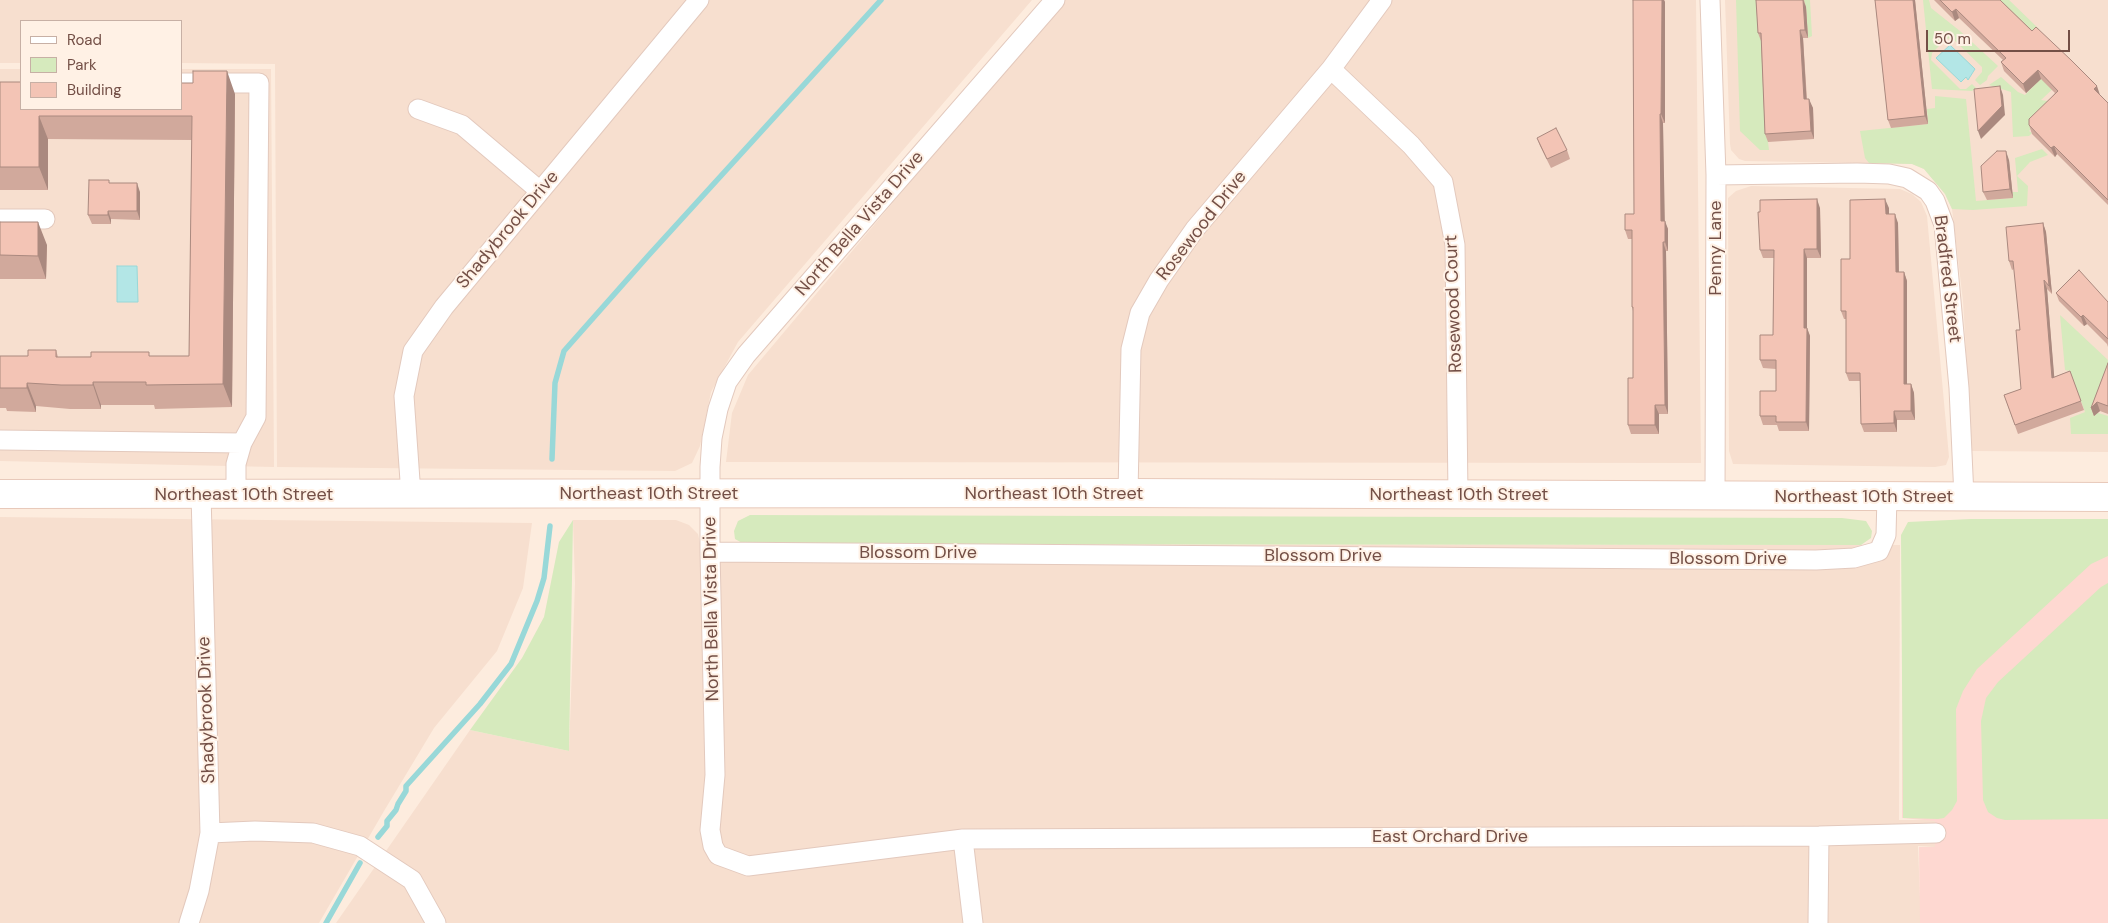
<!DOCTYPE html>
<style>
body{margin:0}
#map{position:relative;width:2108px;height:923px;overflow:hidden;background:#fdecde;font-family:"DM Sans",sans-serif}
canvas{display:block}
.legend{position:absolute;left:20px;top:20px;width:162px;height:90px;box-sizing:border-box;background:#fff1e5;border:1px solid #c7b0a5;margin:0;padding:6px 9px;list-style:none;font-size:15px;color:#734f46}
.legend li{display:flex;align-items:center;gap:10px;height:25px}
.legend b{width:25px;border:1px solid #c7b0a5}
.scale{position:absolute;left:1926px;top:30px;width:144px;height:22px;box-sizing:border-box;border:2px solid #734f46;border-top:0;padding-left:6px;font-size:15px;line-height:18px;white-space:nowrap;color:#734f46;-webkit-text-stroke:4px #fff1e5;paint-order:stroke}
</style>
<div id="map">
<canvas width="2108" height="923"></canvas>
<ul class="legend">
<li><b style="height:6px;background:#fff"></b>Road</li>
<li><b style="height:14px;background:#d6eabd"></b>Park</li>
<li><b style="height:14px;background:#f3c4b5"></b>Building</li>
</ul>
<div class="scale">50 m</div>
</div>
<script>
const context = document.querySelector('canvas').getContext('2d');
context.lineJoin = 'round';
function fill(path, color) { context.fillStyle = color; context.fill(path, 'evenodd'); }
const poly = rows => new Path2D(rows.map(r => 'M' + r).join(''));
function stroke(path, color, width, dash) { context.strokeStyle = color; context.lineWidth = width; context.lineCap = dash ? 'butt' : 'round'; context.setLineDash(dash || []); context.stroke(path); }
function write(font, color, halo, rows, align = 'center') {
  context.font = font + ' "DM Sans",sans-serif'; context.lineWidth = 4; context.setLineDash([]); context.textBaseline = 'middle'; context.strokeStyle = halo; context.fillStyle = color; for (const [text, x, y, turn = 0] of rows) {
    context.save(); context.translate(x, y); context.rotate((+turn || 0) * Math.PI / 180); context.textAlign = isNaN(turn) ? turn : align; if (halo) context.strokeText(text, 0, 0); context.fillText(text, 0, 0); context.restore();
  }
}
const residential = poly([
 [0,0,1032,0,738,342,711,392,700,446,692,463,675,471,277,467,275,64,181,63,181,21,21,21,21,63,0,63],
 [1063,0,1696,0,1701,463,726,462,732,413,748,375],
 [1725,0,2108,0,2108,452,1972,451,1963,301,1952,209,1945,194,1924,169,1912,164,1745,161,1739,159,1731,150,1730,144],
 [0,69,21,69,21,109,181,109,181,69,271,69,274,467,0,461],
 [1751,186,1900,189,1912,194,1921,202,1927,216,1949,457,1946,465,1935,467,1733,464,1729,451,1728,198,1736,191],
 [0,517,532,523,523,588,497,651,434,728,384,811,319,923,0,923],
 [573,520,676,520,689,525,698,534,700,543,735,544,1900,545,1899,820,1935,820,1935,847,1918,846,1921,923,336,923,470,730,569,751,575,583]
]);
const commercial = poly([
 [1902,544,2108,544,2108,923,1920,923,1919,847,1935,847,1935,821,1902,818]
]);
const green = poly([
 [1736,0,1810,0,1812,36,1808,38,1806,7,1768,142,1769,150,1760,150,1740,131],
 [1923,0,1929,0,1931,8,1960,31,1998,66,1988,76,1987,80,1980,85,1975,80,1982,72,1982,67,1952,38,1946,39,1932,53,1931,60,1960,89,1966,89,1972,84,1976,88,1972,91,1932,89],
 [1995,0,2009,0,2039,29,2032,35],
 [2061,58,2074,69,2041,100,2053,102,2051,109,2029,131,2032,133,2029,136,2013,137,2011,92,1989,85,2001,77,2018,92,2025,95],
 [1935,96,1966,99,1976,201,2013,198,2012,192,2018,192,2015,158,2042,149,2048,155,2030,162,2017,176,2028,186,2027,206,1973,210,1952,209,1945,194,1924,169,1912,164,1869,163,1865,158,1860,131,1928,124,1927,109,1935,108],
 [2060,315,2108,360,2108,369,2095,412,2108,416,2108,434,2071,434,2070,418,2085,412,2070,371,2065,370],
 [750,515,1842,518,1866,521,1872,531,1871,538,1861,545,744,544,735,539,734,531,738,521],
 [1971,519,2108,519,2108,544,1917,544,2108,544,2108,556,2091,564,1977,669,1963,691,1956,709,1957,801,1952,810,1944,818,1938,819,1903,818,1901,535,1908,522],
 [573,520,569,751,470,730,522,658,544,617,559,542],
 [2108,583,2108,819,2005,820,1997,818,1988,812,1983,800,1981,721,1986,698,1998,682,2101,587]
]);
const water = poly([
 [1950,45,1975,69,1968,80,1966,77,1961,82,1936,58,1950,45],
 [117,266,137,266,138,302,117,302,117,266]
]);
const stream = poly([
 [552,459,555,383,564,351,648,256,881,0],
 [378,837,387,826,387,821,396,810,398,804,406,791,406,786,480,704,511,664,537,601,544,578,550,526],
 [326,923,360,863]
]);
const minor = poly([
 [1710,0,1716,175,1715,496],
 [1331,69,1411,145,1443,182,1455,245,1458,495],
 [181,83,259,83,256,417,242,443,236,464,236,494],
 [418,109,462,125,540,191],
 [1716,175,1857,173,1889,174,1907,178,1928,191,1935,201,1944,225,1959,388,1964,497],
 [0,219,45,219],
 [0,440,242,443],
 [1128,493,1131,349,1140,313,1159,280,1195,229,1331,69,1382,0],
 [411,495,404,396,413,351,444,307,699,0],
 [710,552,1816,560,1854,558,1879,551,1886,535,1887,496],
 [210,833,255,831,313,833,360,846,412,880,436,923],
 [963,839,1819,836,1936,833],
 [189,923,199,891,210,833,201,494],
 [973,923,963,839,748,866,718,855,713,846,710,830,715,775,710,552,710,467,712,438,718,409,727,382,746,355,1055,0],
 [1818,923,1819,836]
]);
const secondary = poly([
 [0,494,1128,493,2108,497]
]);
const wall = poly([
 [1633,0,1664,0,1665,2,1665,123,1663,123,1664,221,1668,229,1668,251,1666,251,1668,414,1659,414,1659,434,1631,434,1628,425,1633,378,1633,311,1632,307,1632,239,1628,239,1625,230,1634,214],
 [1756,0,1804,0,1806,7,1808,38,1803,38,1807,99,1813,108,1814,139,1768,142,1765,134,1761,41,1758,33],
 [1875,0,1915,0,1928,124,1891,128,1888,120],
 [1934,0,2000,0,2108,103,2108,205,2057,154,2055,157,2032,134,2029,125,2055,93,2041,79,2026,93,2004,71,2001,62,2003,60,1959,18,1955,21],
 [0,82,235,94,232,407,155,409,154,405,101,405,101,409,70,409,36,406,36,412,7,411,6,408,0,408,0,356,28,356,56,350,58,357,189,356,192,140,48,139,48,190,0,190],
 [1537,138,1567,150,1570,159,1551,168,1540,146],
 [2009,160,2013,198,1987,200,1983,192],
 [110,183,140,192,140,220,111,219,111,224,92,224,88,215],
 [1820,208,1821,258,1807,258,1807,328,1810,336,1809,431,1779,431,1777,425,1763,425,1760,416,1776,391,1776,369,1763,368,1760,360,1773,335,1774,258,1763,258,1760,250],
 [1889,208,1889,214,1898,223,1899,272,1904,272,1907,281,1907,384,1911,384,1914,393,1915,420,1897,420,1897,432,1864,432,1861,424,1860,381,1849,381,1846,373,1846,319,1844,319,1841,311,1850,259],
 [0,222,47,245,46,279,0,279],
 [2043,223,2046,232,2052,294,2047,289,2054,377,2070,371,2084,410,2018,434,2004,395,2021,389,2020,330,2014,269,2012,270,2009,261],
 [2056,293,2108,302,2108,347,2107,344,2087,324,2084,326,2059,301],
 [2108,363,2108,414,2100,411,2094,416,2091,408]
]);
const shadedWall = poly([
 [1662,0,1664,0,1665,2,1665,123,1661,114],
 [1803,0,1806,7,1808,38,1805,30],
 [1913,0,1915,0,1928,124,1925,116],
 [1956,9,1959,18,1955,21,1952,12],
 [1800,30,1803,38,1807,108,1804,99],
 [2038,70,2041,79,2026,93,2023,84],
 [227,71,235,94,232,407,223,384],
 [2000,86,2003,95,2005,115,1981,139,1978,131],
 [2097,86,2100,95,2094,89],
 [1809,99,1813,108,1814,139,1811,131],
 [1660,114,1663,123,1665,229,1661,221],
 [39,116,48,139,48,190,39,167],
 [2054,146,2057,154,2055,157,2051,148],
 [2006,151,2009,160,2013,198,2010,189],
 [137,183,140,192,140,220,137,211],
 [1817,199,1820,208,1821,258,1817,249],
 [1885,199,1889,208,1889,223,1886,214],
 [108,211,111,219,111,224,108,215],
 [1895,214,1898,223,1899,281,1896,272],
 [1665,221,1668,229,1668,251,1665,242],
 [38,222,47,245,46,279,38,256],
 [2043,223,2046,232,2052,294,2049,286],
 [1663,242,1666,251,1668,414,1665,405],
 [1804,249,1807,258,1807,328,1810,336,1809,431,1806,422,1804,328],
 [1904,272,1907,281,1907,393,1904,384],
 [2044,280,2047,289,2055,386,2052,378],
 [2083,315,2087,324,2084,326,2081,317],
 [93,382,101,405,101,409,93,385],
 [27,383,36,406,36,412,27,388],
 [1911,384,1914,393,1915,420,1911,411],
 [2097,402,2100,411,2094,416,2091,408],
 [1655,405,1659,414,1659,434,1655,425],
 [1894,411,1897,420,1897,432,1894,423]
]);
const building = poly([
 [1633,0,1662,0,1661,114,1660,114,1661,221,1665,221,1665,242,1663,242,1665,405,1655,405,1655,425,1628,425,1628,378,1633,378,1633,307,1632,307,1632,230,1625,230,1625,214,1634,214,1633,0],
 [1756,0,1803,0,1805,30,1800,30,1804,99,1809,99,1811,131,1765,134,1761,33,1758,33,1756,0],
 [1875,0,1913,0,1925,116,1888,120,1875,0],
 [1940,0,2000,0,2032,31,2036,27,2071,60,2097,86,2094,89,2108,103,2108,200,2054,146,2051,148,2029,125,2029,119,2058,91,2038,70,2023,84,2001,62,2006,58,1956,9,1952,12,1940,0],
 [193,71,227,71,223,384,146,385,146,382,93,382,93,385,61,385,27,383,27,388,0,388,0,356,28,356,28,350,56,350,56,357,91,357,91,352,149,352,149,356,189,356,192,116,39,116,39,167,0,167,0,82,21,82,21,109,181,109,181,83,193,83,193,71],
 [2000,86,2002,106,1978,131,1974,89,2000,86],
 [1556,128,1567,150,1547,159,1537,138,1556,128],
 [1997,151,2006,151,2010,189,1983,192,1981,166,1997,151],
 [89,180,109,180,109,183,137,183,137,211,108,211,108,215,88,215,89,180],
 [1817,199,1817,249,1804,249,1804,328,1807,328,1806,422,1776,422,1776,416,1760,416,1760,391,1776,391,1776,360,1760,360,1760,335,1773,335,1774,250,1760,250,1758,212,1760,212,1760,200,1817,199],
 [1885,199,1886,214,1895,214,1896,272,1904,272,1904,384,1911,384,1911,411,1894,411,1894,423,1861,424,1860,373,1846,373,1846,311,1841,311,1841,259,1850,259,1850,200,1885,199],
 [0,222,38,222,38,256,0,255,0,222],
 [2043,223,2049,286,2044,280,2052,378,2070,371,2081,401,2015,425,2004,395,2021,389,2016,330,2020,330,2013,261,2009,261,2006,227,2043,223],
 [2079,270,2108,302,2108,339,2083,315,2081,317,2056,293,2079,270],
 [2108,363,2108,406,2097,402,2091,408,2108,363]
]);
const streetNames = [
 ["North Bella Vista Drive",860,224,-49],
 ["Rosewood Drive",1202,226,-52],
 ["Shadybrook Drive",508,230,-50],
 ["Penny Lane",1716,248,-90],
 ["Bradfred Street",1947,279,83],
 ["Rosewood Court",1454,304,-92],
 ["Northeast 10th Street",649,494],
 ["Northeast 10th Street",1054,494],
 ["Northeast 10th Street",244,495],
 ["Northeast 10th Street",1459,495],
 ["Northeast 10th Street",1864,497],
 ["Blossom Drive",918,553],
 ["Blossom Drive",1323,556],
 ["Blossom Drive",1728,559],
 ["North Bella Vista Drive",712,609,-91],
 ["Shadybrook Drive",207,710,-92],
 ["East Orchard Drive",1450,837]
];
fill(residential, '#f7dfcf');
fill(commercial, '#fed8d1');
fill(green, '#d6eabd');
fill(water, '#b3e6e6');
stroke(water, '#98d8d8', 1);
stroke(stream, '#98d8d8', 5.5);
stroke(minor, '#e3c9bd', 21);
stroke(secondary, '#e8c9ba', 30);
stroke(minor, '#fff', 19);
stroke(secondary, '#fff', 28);
fill(wall, '#d1a99c');
fill(shadedWall, '#aa897f');
fill(building, '#f3c4b5');
stroke(building, '#aa897f', 1);
write('18px', '#734f46', '#fff1e5', streetNames);
</script>
